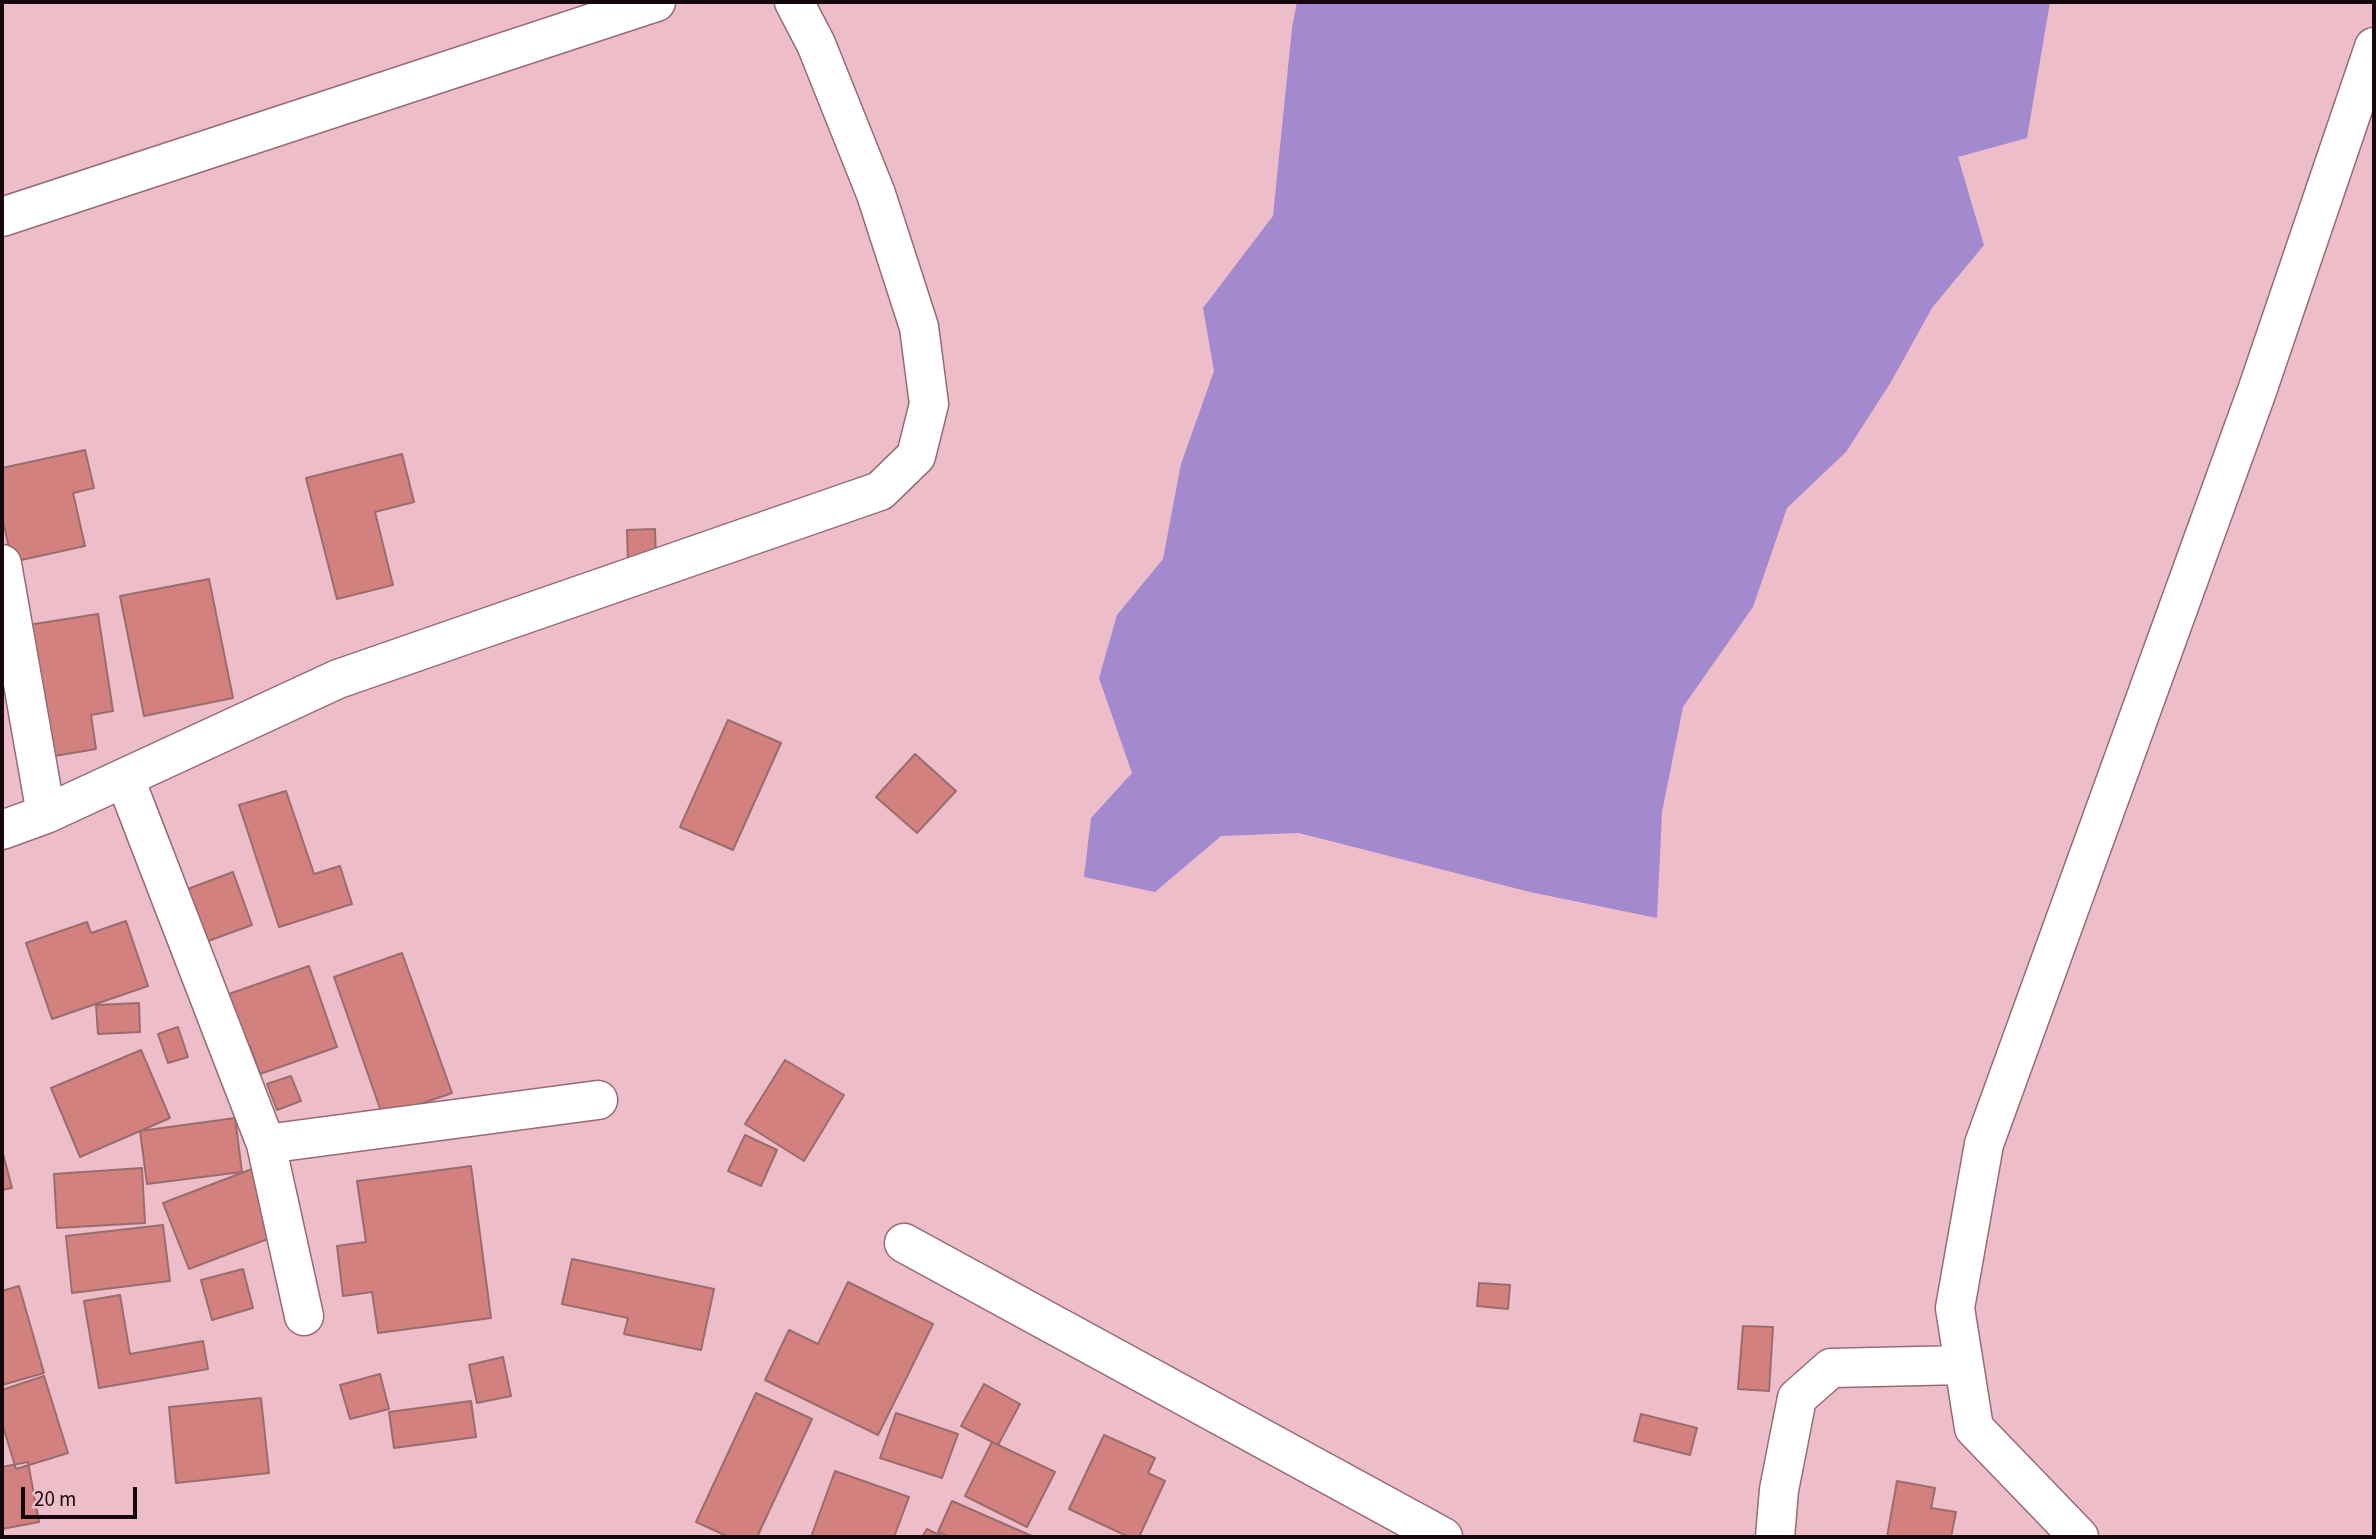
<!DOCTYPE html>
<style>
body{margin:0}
#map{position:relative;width:2376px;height:1539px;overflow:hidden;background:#edbdca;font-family:"Source Sans 3",sans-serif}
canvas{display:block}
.frame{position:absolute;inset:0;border:4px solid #16070c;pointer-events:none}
.scale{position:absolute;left:21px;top:1487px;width:116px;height:32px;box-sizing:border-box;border:4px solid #16070c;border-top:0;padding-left:9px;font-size:21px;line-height:24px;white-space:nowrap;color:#16070c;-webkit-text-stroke:5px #edbdca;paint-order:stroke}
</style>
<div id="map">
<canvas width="2376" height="1539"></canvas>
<div class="frame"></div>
<div class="scale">20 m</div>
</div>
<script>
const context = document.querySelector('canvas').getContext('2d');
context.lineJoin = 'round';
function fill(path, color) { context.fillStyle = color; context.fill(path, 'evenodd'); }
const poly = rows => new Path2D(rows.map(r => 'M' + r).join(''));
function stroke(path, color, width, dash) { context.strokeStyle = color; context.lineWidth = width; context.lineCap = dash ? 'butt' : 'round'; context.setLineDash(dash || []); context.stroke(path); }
const water = poly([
 [1297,2,2050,2,2027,138,1958,157,1984,245,1932,308,1891,382,1846,452,1787,508,1753,607,1683,707,1662,812,1657,918,1530,892,1299,833,1221,836,1155,892,1084,877,1091,818,1132,773,1099,678,1117,615,1163,559,1181,464,1214,371,1203,308,1273,216,1292,28]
]);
const building = poly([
 [85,450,94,488,73,493,85,546,12,562,2,516,2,468,85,450],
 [402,454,414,502,375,512,393,585,337,599,306,478,402,454],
 [655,529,656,561,628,562,627,530,655,529],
 [209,579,233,698,144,716,120,596,209,579],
 [98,614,113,711,91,715,96,749,49,757,28,625,98,614],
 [728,720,781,743,733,850,680,827,728,720],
 [915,754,956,791,917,833,876,797,915,754],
 [286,791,314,874,340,866,352,904,279,927,239,805,286,791],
 [233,872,252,925,197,945,177,893,233,872],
 [126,921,148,986,52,1019,26,943,87,922,91,933,126,921],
 [402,953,452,1093,383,1117,334,977,402,953],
 [309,966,337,1047,260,1074,250,1046,245,1048,226,995,309,966],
 [139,1003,140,1032,98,1034,96,1005,139,1003],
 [178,1027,188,1057,168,1063,158,1034,178,1027],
 [141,1050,170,1118,80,1157,51,1088,141,1050],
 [785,1060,844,1095,804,1161,745,1124,785,1060],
 [291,1076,301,1101,277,1110,267,1084,291,1076],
 [235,1118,242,1172,147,1184,140,1131,235,1118],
 [745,1135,777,1150,761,1186,728,1171,745,1135],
 [2,1150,12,1188,2,1190,2,1150],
 [471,1166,491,1318,378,1333,372,1292,343,1296,337,1246,366,1242,357,1181,471,1166],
 [142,1168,145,1223,57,1228,54,1174,142,1168],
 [252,1169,278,1235,189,1269,163,1203,252,1169],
 [163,1225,170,1281,72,1293,66,1236,163,1225],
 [572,1259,714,1289,701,1350,624,1334,628,1318,562,1304,572,1259],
 [243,1269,253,1308,212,1320,201,1280,243,1269],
 [848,1282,933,1324,878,1435,765,1380,789,1330,818,1344,848,1282],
 [1479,1283,1510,1285,1508,1309,1477,1306,1479,1283],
 [19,1286,44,1373,2,1385,2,1291,19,1286],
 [120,1295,130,1354,203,1341,208,1369,99,1388,84,1301,120,1295],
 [1743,1326,1773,1327,1769,1391,1738,1389,1743,1326],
 [503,1357,511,1396,477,1403,469,1365,503,1357],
 [380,1374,389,1409,350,1419,340,1385,380,1374],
 [44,1376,68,1453,16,1469,2,1423,2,1390,44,1376],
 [984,1384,1020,1404,998,1445,961,1426,984,1384],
 [756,1393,812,1419,757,1537,729,1537,696,1522,756,1393],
 [261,1398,269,1473,176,1483,169,1407,261,1398],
 [471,1401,476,1437,394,1448,389,1412,471,1401],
 [896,1413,958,1434,942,1478,880,1458,896,1413],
 [1641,1414,1697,1428,1690,1455,1634,1441,1641,1414],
 [1104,1435,1155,1458,1148,1473,1165,1481,1139,1537,1129,1537,1069,1509,1104,1435],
 [992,1442,1055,1472,1027,1527,965,1496,992,1442],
 [28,1462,39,1522,2,1529,2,1467,28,1462],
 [835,1471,909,1497,894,1537,811,1537,835,1471],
 [1897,1481,1935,1488,1931,1508,1956,1512,1951,1537,1887,1537,1897,1481],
 [952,1501,1034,1537,950,1537,938,1532,952,1501],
 [927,1529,943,1537,922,1537,927,1529]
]);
const minor = poly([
 [2,217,656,2],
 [2,564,46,814],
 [125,779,266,1144,304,1316],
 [2,830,46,814,338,679,880,491,916,456,929,404,919,327,876,194,816,44,794,2],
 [266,1144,598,1100],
 [904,1243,1443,1537],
 [1775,1537,1779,1490,1797,1398,1831,1368,1963,1365],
 [2079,1537,1974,1428,1955,1308,1984,1144,2257,391,2374,47]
]);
fill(water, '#a389ce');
fill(building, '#d3817f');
stroke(building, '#9a6d6c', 2);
stroke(minor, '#966b77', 41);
stroke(minor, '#fff', 38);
</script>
